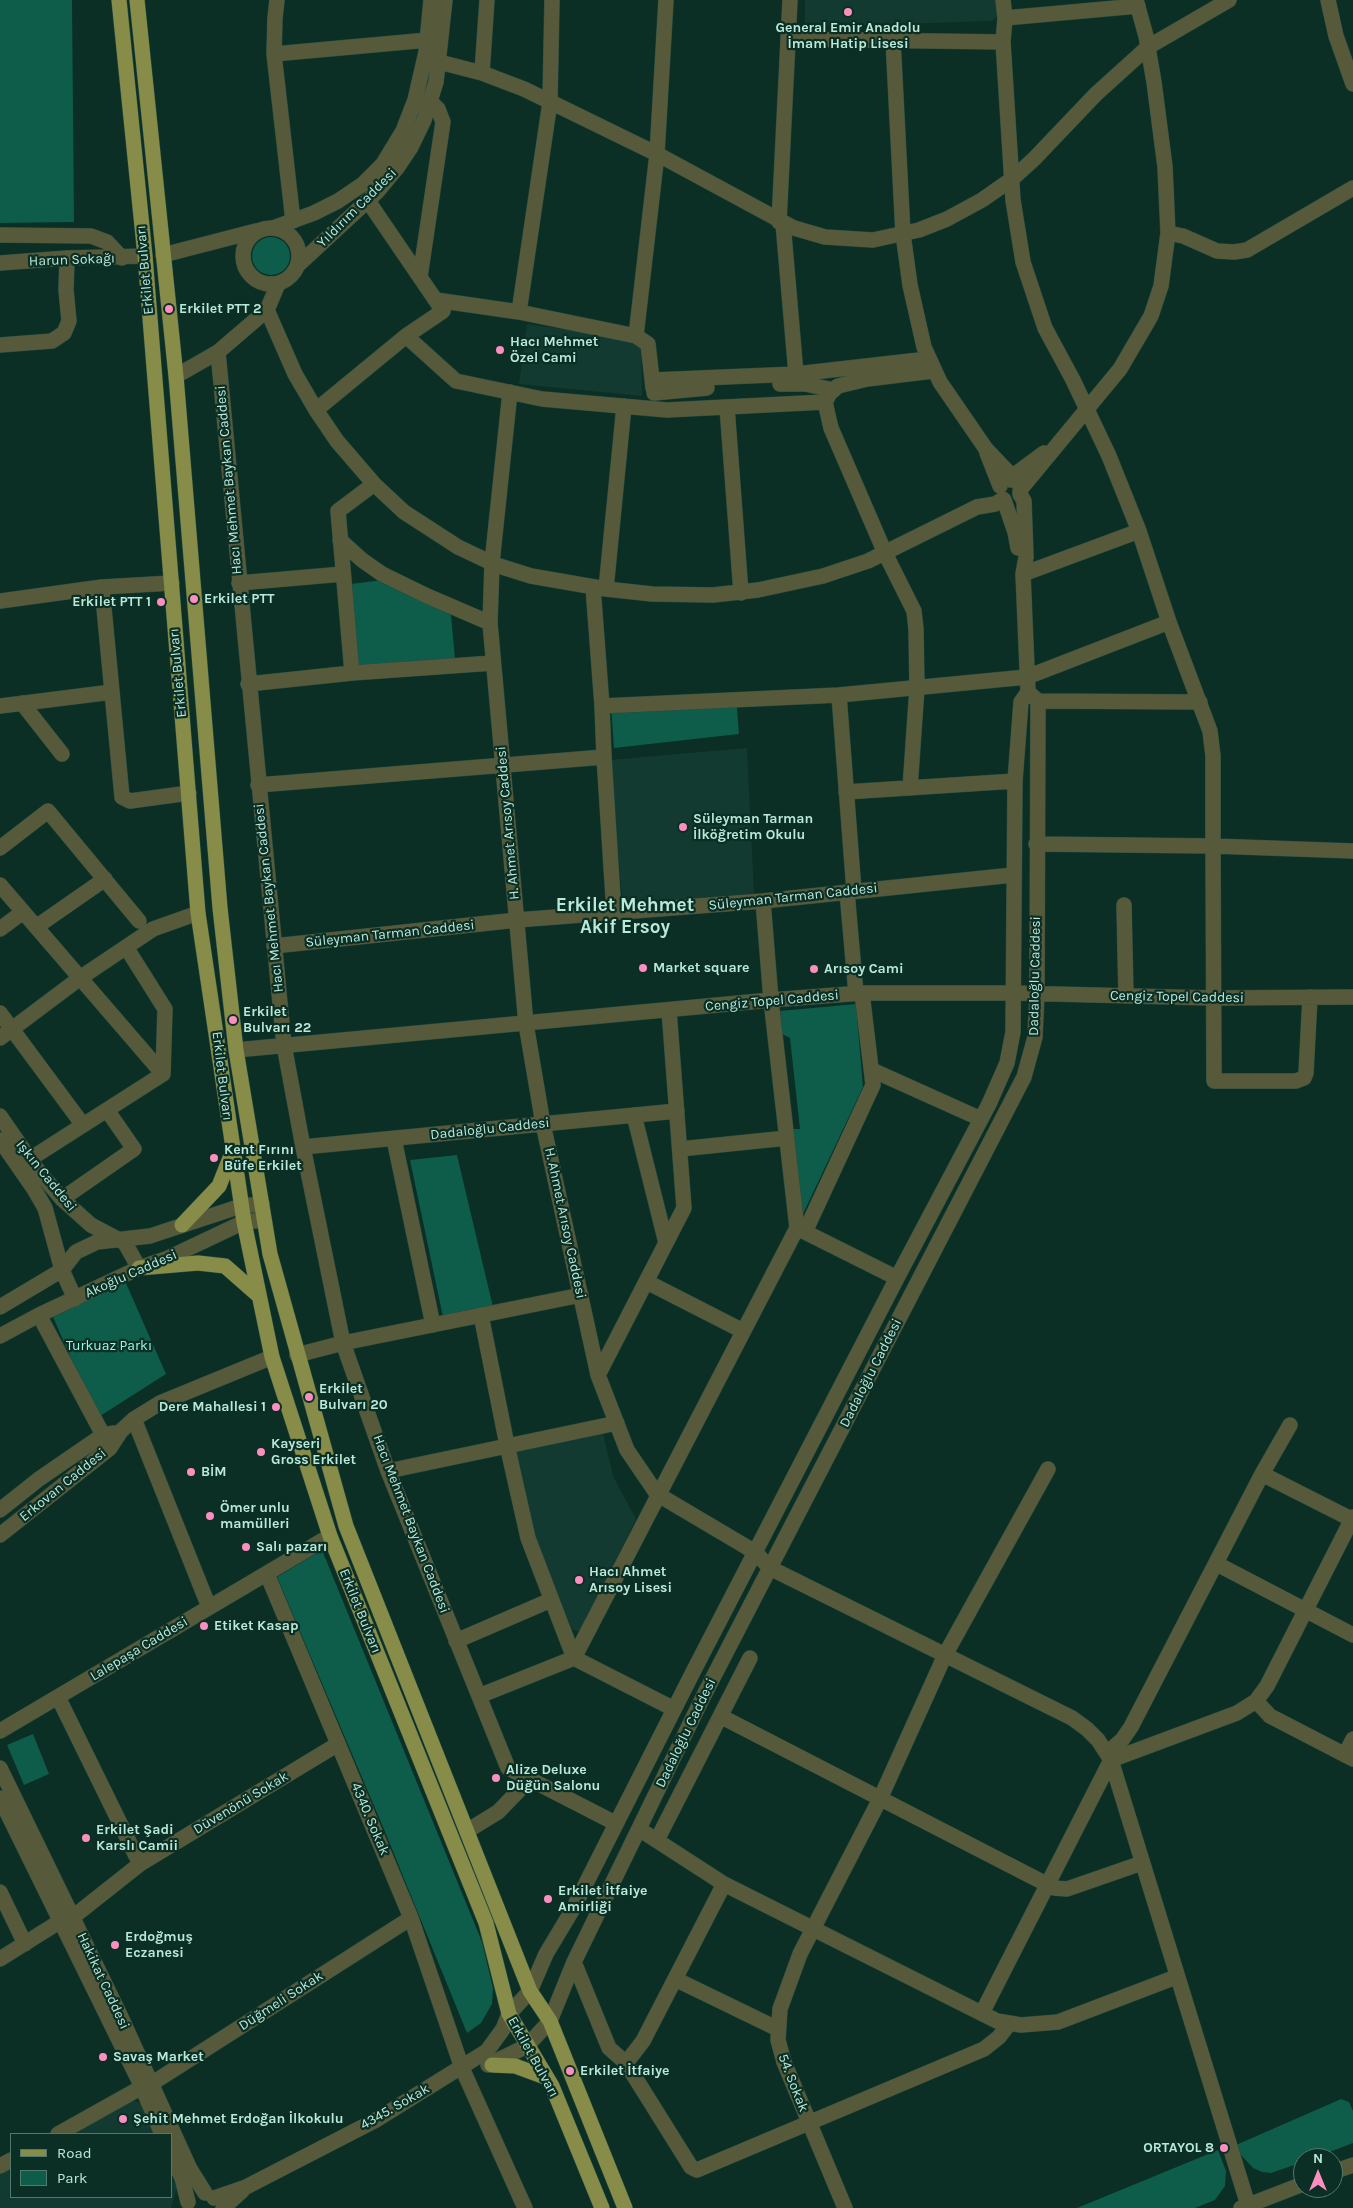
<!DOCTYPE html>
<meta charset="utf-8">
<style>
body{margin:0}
#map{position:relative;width:1353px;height:2208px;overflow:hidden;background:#0b2e25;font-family:Karla,sans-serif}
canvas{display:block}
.legend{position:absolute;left:10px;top:2133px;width:162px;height:65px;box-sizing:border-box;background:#0b2e25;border:1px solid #51796d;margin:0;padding:6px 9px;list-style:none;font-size:15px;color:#b9e9d9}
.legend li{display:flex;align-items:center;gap:10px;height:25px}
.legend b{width:25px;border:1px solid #51796d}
.north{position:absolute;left:1293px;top:2148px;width:50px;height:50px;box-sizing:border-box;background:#0b2e25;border:1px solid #51796d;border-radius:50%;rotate:0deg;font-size:14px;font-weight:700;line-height:20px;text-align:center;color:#b9e9d9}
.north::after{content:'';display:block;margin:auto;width:18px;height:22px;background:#fd8ec0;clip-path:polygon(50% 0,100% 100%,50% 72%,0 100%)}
</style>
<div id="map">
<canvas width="1353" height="2208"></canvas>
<ul class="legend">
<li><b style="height:6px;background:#878c48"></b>Road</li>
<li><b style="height:14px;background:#0e5c4a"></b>Park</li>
</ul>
<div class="north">N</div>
</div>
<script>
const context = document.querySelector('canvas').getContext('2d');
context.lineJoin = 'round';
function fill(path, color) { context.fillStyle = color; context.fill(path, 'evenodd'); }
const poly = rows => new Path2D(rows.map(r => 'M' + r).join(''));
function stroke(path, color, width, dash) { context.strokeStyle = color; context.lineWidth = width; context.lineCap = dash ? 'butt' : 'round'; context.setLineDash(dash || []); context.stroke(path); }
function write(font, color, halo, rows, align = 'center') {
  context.font = font + ' Karla,sans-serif'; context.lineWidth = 4.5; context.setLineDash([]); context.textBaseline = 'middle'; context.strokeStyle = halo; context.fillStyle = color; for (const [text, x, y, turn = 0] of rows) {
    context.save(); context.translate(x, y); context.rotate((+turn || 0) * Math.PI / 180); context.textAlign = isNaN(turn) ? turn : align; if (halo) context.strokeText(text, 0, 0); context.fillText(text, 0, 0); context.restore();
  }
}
const built = poly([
 [805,0,996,0,998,15,992,21,805,27],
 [527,324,641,340,642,396,519,384],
 [747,748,754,895,623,907,609,760],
 [603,1433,613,1476,636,1519,580,1631,576,1631,572,1629,532,1532,516,1452],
 [132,2100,141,2103,154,2134,71,2134],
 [11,2168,11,2197,171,2197,171,2175,177,2188,171,2208,0,2208,0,2174]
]);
const green = poly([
 [0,0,72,0,74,222,0,223],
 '252 256a19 19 0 1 1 38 0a19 19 0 1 1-38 0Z',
 [383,580,451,615,455,659,355,667,351,584],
 [736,695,739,734,614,748,611,706],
 [856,1004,863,1087,803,1214,792,1129,800,1129,790,1038,782,1034,780,1011],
 [457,1155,493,1307,443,1317,410,1160],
 [125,1281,166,1374,97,1418,53,1317],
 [322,1550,482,1942,493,1988,492,2004,481,2023,467,2033,383,1827,277,1577],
 [33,1734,49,1774,24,1785,7,1745],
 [1341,2099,1349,2102,1353,2111,1353,2143,1314,2158,1303,2158,1303,2162,1271,2173,1262,2172,1253,2168,1240,2154,1236,2145],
 [1218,2150,1226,2171,1225,2186,1215,2200,1195,2208,1077,2208]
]);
const minor = poly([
 [277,0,275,18,274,54,293,221],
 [1003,0,1005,18,1003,42,1013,200,1023,262,1045,328,1073,380,1109,456,1139,531,1023,574],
 [1328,0,1336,36,1353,84],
 [1005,18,1138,6],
 [789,39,1003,42],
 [893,40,903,234,910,285,924,347,940,382,986,449,1007,471,1011,480],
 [274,54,428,40],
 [439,62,482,73,524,89,657,154,794,228,825,237,873,240,919,230,947,219,982,200,1012,179,1034,159,1096,94,1148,47,1229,0],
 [482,73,487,0],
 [779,222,790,0],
 [783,223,796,374],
 '243 256a28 28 0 1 1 56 0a28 28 0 1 1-56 0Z',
 [273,228,314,213,338,201,363,184,383,164,403,131,415,100,426,52,431,0],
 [1168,233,1183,236,1217,251,1234,252,1247,250,1353,188],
 [0,235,91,236,107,242,122,258],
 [163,255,256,231],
 [0,263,67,258,145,256],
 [297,266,377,192,397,168,411,147,424,120,436,82,445,0],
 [420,277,443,122,438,109,430,101],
 [436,300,519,312,636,336,657,154,666,0],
 [267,310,295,374,316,410,337,441,374,484,404,512,458,547,496,565,531,576,606,589,652,594,713,595,758,590,823,576,868,561,977,507,995,504,1003,499],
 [519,312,550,102,552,0],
 [406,336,456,381,542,399,667,410,825,402],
 [636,336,648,344,653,388],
 [0,345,52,341,64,333,69,321,66,290,67,258],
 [218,352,284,1045,303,1147,343,1343,388,1471,508,1768,615,1823],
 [176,376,218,352,267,310,278,284],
 [653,380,796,374,928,359],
 [780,384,805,384,834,390],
 [510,392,492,563,490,623,526,1024,543,1124,598,1375,627,1450,657,1494,755,1552,770,1568,1072,1718,1087,1729,1098,1740,1111,1760,1248,2205],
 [654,393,707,388],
 [727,407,741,593],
 [316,410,406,336,443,311,368,201],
 [987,453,1000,486],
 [1012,480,1017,473,1044,453],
 [1020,490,1120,369,1151,316,1161,286,1168,233,1165,167,1154,82,1146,36,1136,0],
 [1004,500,1015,532,1018,548],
 [1139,531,1169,622,1210,731,1213,756,1213,846,1353,851],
 [340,540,362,560,382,574,425,595,490,623],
 [239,583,343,574],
 [102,587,122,797,130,801,189,793],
 [593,587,602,706,604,757,614,913],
 [606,589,624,406],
 [0,601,102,587,172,583],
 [352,673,338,511,374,484],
 [248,684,352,673,493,663],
 [839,695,854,891],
 [1038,701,1200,702],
 [22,703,62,754],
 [0,706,112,692],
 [602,706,839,695,1027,677,1169,622],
 [258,785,604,757],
 [910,788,917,688,916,629,914,611,885,553,831,428,825,402,830,393,838,386,867,379,933,371],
 [846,792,1015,781],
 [1036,844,1213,846,1214,1081,1296,1081,1304,1078,1306,1073,1310,997],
 [0,848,48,811,139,921],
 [0,885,163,1074],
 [847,892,856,994],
 [1124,905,1126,996],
 [36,927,105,879],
 [0,929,23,912],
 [274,946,517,920,763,901,1013,875],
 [126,947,165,1009,163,1074],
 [0,1013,83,1125],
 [0,1038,80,978,153,929,198,913],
 [236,1050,771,1000,862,993,1014,993,1213,998,1353,997],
 [872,1070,981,1119],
 [634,1115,666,1243],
 [0,1116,36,1168,62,1199,91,1225,125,1243,139,1268],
 [394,1139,433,1325],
 [0,1140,34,1189,45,1208,62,1270,75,1299],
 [303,1147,677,1111],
 [680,1149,787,1138],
 [30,1159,163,1074],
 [62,1199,134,1149,107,1110],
 [797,1228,897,1278],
 [805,1232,873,1085,862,993],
 [647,1282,743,1331],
 [0,1307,62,1270,76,1252,97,1242,150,1236,241,1206,262,1204],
 [39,1315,110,1448],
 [481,1315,507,1445,528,1538,574,1658,674,1709],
 [0,1336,39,1315,139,1268,168,1258,244,1222,264,1220],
 [297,1355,343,1343,581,1295],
 [598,1375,684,1208,669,1010],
 [134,1419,209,1607],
 [388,1471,617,1423],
 [1262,1474,1353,1520],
 [0,1510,39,1479,103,1435,113,1433],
 [0,1535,110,1448,121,1431,134,1419,160,1403,272,1357],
 [1217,1564,1353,1635],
 [267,1574,411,1918,462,2068,525,2208],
 [456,1641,551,1600],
 [479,1696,574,1658,797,1228,771,1000,763,901],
 [58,1697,140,1864],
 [1256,1701,1270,1716,1353,1759],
 [722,1717,1054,1888,1067,1889,1142,1863],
 [0,1731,330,1536],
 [1107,1753,1122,1740,1131,1727,1262,1474,1290,1425],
 [1345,1755,1353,1739],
 [0,1768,121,2017,190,2169,205,2193],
 [0,1798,142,2087,162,2134],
 [639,1829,724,1884,997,2021,1021,2025,1058,2022,1176,1977],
 [467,1831,498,1812,530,1779],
 [657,1840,750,1658],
 [0,1892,25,1944],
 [73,1917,140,1864,338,1744],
 [0,1959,59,1922],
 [574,1962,609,2048,626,2063,643,2041,724,1884],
 [675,1979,778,2029],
 [982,2013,1111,1760,1237,1713,1256,1701,1267,1686,1353,1517],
 [626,2063,691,2167,697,2170,984,2049,999,2037,1009,2024],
 [488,2065,527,2046,550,2021,574,1962,703,1697,1024,1077,1035,1037,1037,994,1038,701,1028,692],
 [151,2084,411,1918],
 [58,2134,142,2087],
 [171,2155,182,2178,188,2202],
 [0,2166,11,2160],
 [1333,2172,1353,2165],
 [214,2198,246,2187,376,2120,487,2051,503,2029,509,2014,530,1991,546,1954,573,1909,693,1672,897,1278,989,1104,1007,1063,1013,1032,1015,781,1021,702,1028,692,1023,574,1026,557,1024,501,1020,494],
 [223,2208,242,2191],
 [845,2208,784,2062,778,2040,780,2009,800,1954,880,1799,945,1655,1048,1469],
 [1241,2208,1303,2184]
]);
const major = poly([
 [119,0,145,256,198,913,244,1222,272,1357,330,1536,486,1923,509,2014,552,2086,602,2208],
 [137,0,176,376,220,908,236,1050,270,1254,346,1526,530,1991,550,2021,625,2208],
 [182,1225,219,1186,232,1153],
 [139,1268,198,1263,225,1266,258,1295],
 [492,2065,515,2066,545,2077]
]);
const markers = [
 [848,12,5,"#fd8ec0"],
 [169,309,5,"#fd8ec0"],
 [500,350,5,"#fd8ec0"],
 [194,599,5,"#fd8ec0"],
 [161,602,5,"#fd8ec0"],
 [683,827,5,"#fd8ec0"],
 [643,968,5,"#fd8ec0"],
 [814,969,5,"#fd8ec0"],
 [233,1020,5,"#fd8ec0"],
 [214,1158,5,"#fd8ec0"],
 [309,1397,5,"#fd8ec0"],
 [276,1407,5,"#fd8ec0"],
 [261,1452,5,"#fd8ec0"],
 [191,1472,5,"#fd8ec0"],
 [210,1516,5,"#fd8ec0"],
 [246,1547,5,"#fd8ec0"],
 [579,1580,5,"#fd8ec0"],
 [204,1626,5,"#fd8ec0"],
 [496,1778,5,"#fd8ec0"],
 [86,1838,5,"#fd8ec0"],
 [548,1899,5,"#fd8ec0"],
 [115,1945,5,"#fd8ec0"],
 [103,2057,5,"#fd8ec0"],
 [570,2071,5,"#fd8ec0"],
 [123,2119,5,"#fd8ec0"],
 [1224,2148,5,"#fd8ec0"]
];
const poiNames = [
 ["General Emir Anadolu",848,28,"center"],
 ["İmam Hatip Lisesi",848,44,"center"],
 ["Erkilet PTT 2",179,309],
 ["Hacı Mehmet",510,342],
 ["Özel Cami",510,358],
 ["Erkilet PTT",204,599],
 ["Erkilet PTT 1",151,602,"right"],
 ["Süleyman Tarman",693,819],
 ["İlköğretim Okulu",693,835],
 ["Market square",653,968],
 ["Arısoy Cami",824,969],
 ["Erkilet",243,1012],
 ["Bulvarı 22",243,1028],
 ["Kent Fırını",224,1150],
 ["Büfe Erkilet",224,1166],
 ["Erkilet",319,1389],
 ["Bulvarı 20",319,1405],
 ["Dere Mahallesi 1",266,1407,"right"],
 ["Kayseri",271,1444],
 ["Gross Erkilet",271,1460],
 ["BİM",201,1472],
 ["Ömer unlu",220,1508],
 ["mamülleri",220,1524],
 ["Salı pazarı",256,1547],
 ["Hacı Ahmet",589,1572],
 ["Arısoy Lisesi",589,1588],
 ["Etiket Kasap",214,1626],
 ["Alize Deluxe",506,1770],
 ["Düğün Salonu",506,1786],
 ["Erkilet Şadi",96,1830],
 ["Karslı Camii",96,1846],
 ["Erkilet İtfaiye",558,1891],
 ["Amirliği",558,1907],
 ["Erdoğmuş",125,1937],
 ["Eczanesi",125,1953],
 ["Savaş Market",113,2057],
 ["Erkilet İtfaiye",580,2071],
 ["Şehit Mehmet Erdoğan İlkokulu",133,2119],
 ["ORTAYOL 8",1214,2148,"right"]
];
const streetNames = [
 ["Yıldırım Caddesi",357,208,-45],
 ["Harun Sokağı",72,260,-2],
 ["Erkilet Bulvarı",145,270,-95],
 ["Hacı Mehmet Baykan Caddesi",229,480,-95],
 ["Erkilet Bulvarı",178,673,-95],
 ["H. Ahmet Arısoy Caddesi",508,823,-95],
 ["Süleyman Tarman Caddesi",793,897,-6],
 ["Hacı Mehmet Baykan Caddesi",269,898,-96],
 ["Süleyman Tarman Caddesi",390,934,-6],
 ["Dadaloğlu Caddesi",1035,976,-89],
 ["Cengiz Topel Caddesi",1177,997,1],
 ["Cengiz Topel Caddesi",772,1001,-5],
 ["Erkilet Bulvarı",222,1076,83],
 ["Dadaloğlu Caddesi",490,1129,-6],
 ["Işkın Caddesi",46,1176,51],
 ["H. Ahmet Arısoy Caddesi",565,1223,78],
 ["Akoğlu Caddesi",131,1274,-24],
 ["Dadaloğlu Caddesi",871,1373,-63],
 ["Erkovan Caddesi",63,1485,-39],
 ["Hacı Mehmet Baykan Caddesi",411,1524,69],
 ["Erkilet Bulvarı",360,1611,68],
 ["Lalepaşa Caddesi",139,1649,-31],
 ["Dadaloğlu Caddesi",686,1733,-64],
 ["Düvenönü Sokak",241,1803,-31],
 ["4340. Sokak",370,1819,67],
 ["Hakikat Caddesi",103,1981,65],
 ["Düğmeli Sokak",281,2001,-33],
 ["Erkilet Bulvarı",533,2057,61],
 ["54. Sokak",793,2083,69],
 ["4345. Sokak",395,2107,-30]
];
const parkNames = [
 ["Turkuaz Parkı",109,1346]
];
const districtNames = [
 ["Erkilet Mehmet",625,906],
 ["Akif Ersoy",625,928]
];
fill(built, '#133a30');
fill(green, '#0e5c4a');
stroke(minor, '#274c42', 16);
stroke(major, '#274c42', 16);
stroke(minor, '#575a3a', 15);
stroke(major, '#878c48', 15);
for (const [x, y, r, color] of markers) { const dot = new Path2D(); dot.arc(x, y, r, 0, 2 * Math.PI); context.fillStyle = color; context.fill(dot); stroke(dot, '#0b2e25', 2); }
write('bold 14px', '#b9e9d9', '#0b2e25', poiNames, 'left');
write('14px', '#b9e9d9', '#0b2e25', streetNames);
write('14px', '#98fadd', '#0b2e25', parkNames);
write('bold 19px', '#b9e9d9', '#0b2e25', districtNames);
</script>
